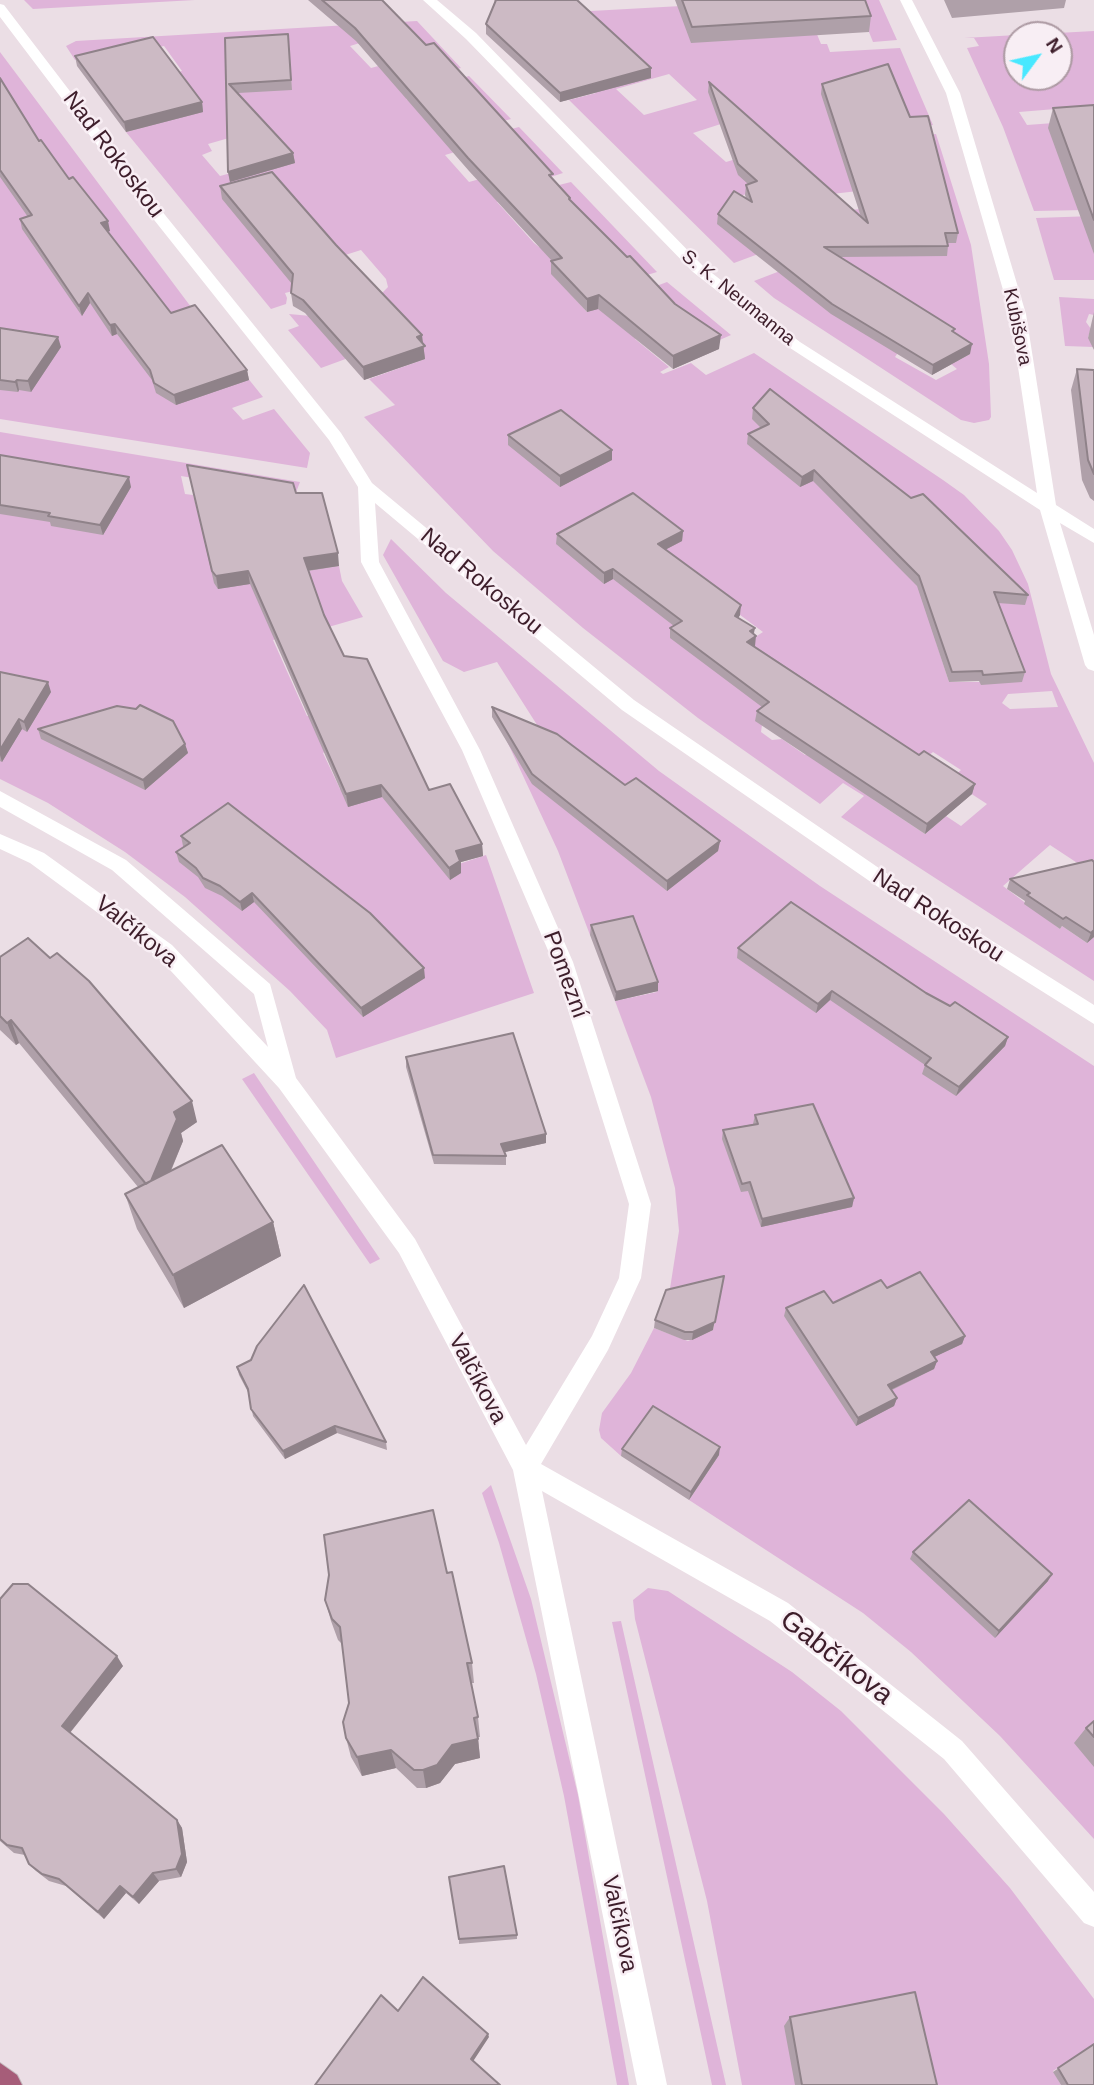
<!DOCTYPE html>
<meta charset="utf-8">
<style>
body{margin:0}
#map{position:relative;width:1094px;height:2085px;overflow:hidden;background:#ebdee5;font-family:Helvetica,sans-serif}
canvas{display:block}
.north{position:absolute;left:1003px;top:21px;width:70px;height:70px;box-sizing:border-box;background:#f8eef4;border:2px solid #ad9aa3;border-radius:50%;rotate:57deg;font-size:19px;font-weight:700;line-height:28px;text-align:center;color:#3d1d2a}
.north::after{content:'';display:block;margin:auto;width:24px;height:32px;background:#48e8ff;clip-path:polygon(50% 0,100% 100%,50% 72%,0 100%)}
</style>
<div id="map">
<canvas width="1094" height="2085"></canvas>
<div class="north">N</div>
</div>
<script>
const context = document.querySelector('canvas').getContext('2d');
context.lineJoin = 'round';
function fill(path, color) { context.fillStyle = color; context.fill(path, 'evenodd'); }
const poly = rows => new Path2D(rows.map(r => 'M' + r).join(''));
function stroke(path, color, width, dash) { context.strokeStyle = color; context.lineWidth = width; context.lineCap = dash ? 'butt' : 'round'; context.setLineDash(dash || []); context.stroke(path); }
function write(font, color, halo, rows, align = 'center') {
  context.font = font + ' Helvetica,sans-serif'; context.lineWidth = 5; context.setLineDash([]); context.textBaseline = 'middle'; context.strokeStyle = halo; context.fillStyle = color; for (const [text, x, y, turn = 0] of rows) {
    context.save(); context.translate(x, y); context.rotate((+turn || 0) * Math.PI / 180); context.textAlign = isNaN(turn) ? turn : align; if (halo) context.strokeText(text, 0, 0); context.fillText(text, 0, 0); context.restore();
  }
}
const green = poly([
 [24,0,195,0,33,9],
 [789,0,879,0,897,40,873,42,859,7,816,32,821,44,827,44,830,52,900,48,933,125,901,128,905,137,936,134,971,245,989,364,991,417,989,420,974,423,961,420,774,298,754,281,780,271,761,253,734,263,569,100,596,93,519,15],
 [669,74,697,100,644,115,616,89],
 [730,121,763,151,726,162,693,133],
 [777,185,791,227,733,198],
 [858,191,869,208,842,211,832,194],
 [910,220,954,243,943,243,946,256,918,255],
 [897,354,970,354,951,364,957,369,936,380,895,357],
 [417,21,461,68,449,71,406,98,407,100,448,82,469,76,511,119,485,126,492,134,519,127,563,173,538,181,544,189,497,202,534,243,539,247,596,230,555,186,571,182,657,272,637,278,562,271,552,274,587,312,667,282,731,335,706,346,675,322,635,339,669,367,660,372,663,374,691,363,706,375,754,353,943,480,964,495,999,531,1012,550,1028,584,1051,674,1094,763,1094,874,1050,845,1003,886,1060,929,1062,926,1087,943,1094,937,1094,981,841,817,864,796,843,783,820,804,698,718,583,628,493,551,364,417,395,405,369,379,425,359,351,357,321,368,288,330,299,326,289,314,311,316,381,294,388,287,386,279,361,250,339,257,297,290,285,293,287,298,286,304,271,309,126,132,159,123,170,74,182,71,164,46,135,52,119,50,75,60,66,46,76,41],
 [373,39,408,58,371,68,350,46],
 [236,136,231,173,220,176,202,155,212,151,208,144],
 [486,143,527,166,469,182,445,155],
 [716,597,763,632,749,641,681,631],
 [936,642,1015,682,949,682],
 [1052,691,1058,707,1010,709,1002,703,1008,694],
 [756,720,850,721,805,755,782,739,772,740,761,732,762,725],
 [933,752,961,770,950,780,987,804,961,826,946,816,925,834,874,800],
 [1094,31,1094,111,1080,107,1019,112,1027,125,1094,120,1085,210,1034,211,1003,127,967,48,979,46,974,38,964,38,1017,35,1017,77,1059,77,1059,35,1021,35],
 [0,52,197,315,263,397,232,408,243,420,274,409,310,453,307,468,0,419],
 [1094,216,1094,280,1054,280,1036,218],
 [1059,297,1094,299,1094,315,1089,314,1086,322,1091,329,1088,337,1094,347,1065,346],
 [0,432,300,482,295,495,181,476,185,494,193,495,219,589,317,569,325,565,326,568,339,566,342,581,363,617,325,628,324,624,273,640,307,716,312,716,329,750,323,753,340,789,408,790,459,864,486,855,534,993,336,1058,327,1030,290,991,185,897,125,852,48,803,0,779],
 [391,539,446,593,659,771,820,886,1094,1066,1094,1839,1000,1736,911,1652,863,1613,689,1500,719,1455,652,1414,621,1456,601,1438,599,1430,602,1413,631,1373,654,1328,688,1341,713,1330,722,1285,669,1295,679,1231,675,1188,651,1097,615,1001,657,992,590,935,558,851,505,737,539,728,497,662,464,672,443,661,383,555],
 [254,1073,380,1259,370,1264,242,1079],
 [491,1485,531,1599,578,1795,629,2085,617,2085,564,1796,536,1674,499,1543,482,1493],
 [648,1588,668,1591,792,1672,841,1711,944,1814,1010,1888,1094,1999,1094,2044,1053,2071,1061,2085,742,2085,707,1901,635,1619,633,1600],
 [621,1621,726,2085,712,2085,612,1622]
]);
const minor = poly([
 [423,0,437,0,476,33,703,266,800,342,1037,493,1010,314,946,93,900,0,912,0,960,93,1026,314,1056,505,1094,529,1094,543,1060,523,1094,635,1094,671,1088,669,1085,665,1040,510,790,348,693,272,466,39,423,0],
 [0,4,4,5,157,205,341,433,372,483,634,700,908,888,1094,1005,1094,1024,894,898,622,710,375,503,379,562,480,750,573,962,651,1204,641,1278,608,1350,541,1464,788,1603,962,1741,1094,1892,1094,1927,1084,1923,944,1759,770,1621,542,1491,667,2085,637,2085,513,1470,399,1253,279,1088,158,957,30,863,0,849,0,834,44,853,172,945,268,1047,254,994,112,870,0,807,0,791,126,860,270,984,296,1078,415,1239,526,1445,592,1336,619,1278,629,1204,553,962,462,750,361,562,358,487,329,440,147,211,0,17,0,4]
]);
const major = poly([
 [0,2063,17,2075,22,2085,0,2085,0,2063]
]);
const wall = poly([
 [308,0,382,0,553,179,570,201,719,349,673,369,598,309,587,312,551,274,551,261,552,261,469,171,356,41],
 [494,0,577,0,651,68,651,78,560,102,486,34,486,24,495,1],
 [675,0,865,0,871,16,869,32,691,43],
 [944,0,1066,0,1064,8,952,18],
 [288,34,292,90,238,93,293,153,295,163,230,182,228,172,225,38],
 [75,56,202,102,203,112,126,132,77,66],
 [0,78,39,141,110,231,107,232,171,313,247,370,249,380,176,405,156,393,152,380,117,334,112,336,90,303,82,316,22,229,20,219,28,217,0,177],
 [709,82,861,217,821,94,822,84,910,117,958,233,956,243,948,243,948,246,947,256,840,257,954,333,970,354,932,375,831,314,717,224,718,214,746,198,745,195,746,185,748,184,738,175,708,92],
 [1094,105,1094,254,1048,128,1053,108],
 [220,186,336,245,423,344,425,359,364,380,305,313,293,306,291,293,292,284,222,199],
 [1094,312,1094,350,1088,338],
 [0,328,61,347,31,392,19,390,18,392,0,390],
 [1077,369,1094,370,1094,501,1090,498,1082,480,1071,390],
 [753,408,1028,595,1025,605,998,603,1025,672,1022,682,981,685,979,681,949,682,917,586,813,481,800,487,747,444,748,434,761,428,752,419],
 [508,435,612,460,560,487,508,445],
 [0,455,131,487,103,535,51,526,50,522,0,514],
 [187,465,296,493,339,566,308,571,324,615,344,656,429,790,482,844,483,856,461,862,461,873,450,880,382,797,348,807,250,584,218,589,214,583],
 [683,531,682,541,665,550,740,615,738,618,754,635,755,646,919,755,975,784,972,794,925,834,755,721,757,711,762,707,670,638,670,628,674,626,613,579,604,584,556,544,557,534],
 [0,672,51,692,27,732,22,729,2,762,0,761],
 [492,707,720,841,718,851,667,891,532,784,492,717],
 [136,709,185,744,188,753,145,790,41,739,38,729],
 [181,836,425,978,363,1017,254,902,242,911,222,896,205,888,198,877,179,862,176,852,184,847,183,846],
 [1092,860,1094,937,1087,943,1062,926,1060,929,1024,904,1025,901,1007,889,1010,879],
 [591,925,658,991,615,1001,590,935],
 [738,948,926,993,1008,1037,1005,1046,956,1096,922,1074,925,1065,830,1000,816,1013,737,958],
 [0,957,197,1122,181,1133,183,1141,171,1171,273,1222,281,1256,184,1308,137,1229,125,1194,138,1187,19,1043,16,1045,0,1030],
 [406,1057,546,1143,504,1152,506,1156,506,1165,434,1164,406,1067],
 [755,1115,854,1198,852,1207,761,1227,748,1191,741,1192,722,1139,723,1130,753,1124],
 [887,1288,965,1336,962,1344,934,1357,937,1361,934,1369,892,1390,897,1398,894,1406,856,1426,784,1316,786,1308,833,1303],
 [655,1320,713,1330,692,1340,684,1340,654,1328],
 [237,1367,386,1442,387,1450,337,1433,285,1459,253,1416,249,1394,239,1375],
 [622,1449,719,1455,689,1500,621,1456],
 [913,1552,1048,1581,995,1638,910,1559],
 [447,1573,472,1663,474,1683,471,1683,478,1717,480,1737,478,1737,480,1758,455,1764,440,1783,426,1788,417,1788,396,1768,362,1776,351,1757,346,1738,349,1703,342,1644,338,1640,331,1621,325,1600],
 [0,1599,123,1666,70,1733,177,1820,182,1828,187,1862,181,1877,159,1881,139,1904,126,1893,104,1919,66,1886,49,1881,36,1871,29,1864,25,1855,14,1853,0,1841],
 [1094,1721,1094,1767,1074,1743,1086,1728],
 [517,1935,517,1939,459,1944,459,1939],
 [790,2017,937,2085,795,2085,784,2026],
 [1094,2044,1094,2085,1061,2085,1053,2072]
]);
const shadedWall = poly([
 [651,68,651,78,560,102,560,93],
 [202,102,203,112,126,132,124,122],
 [293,153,295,163,230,182,228,172],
 [108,221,110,231,103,233,101,223],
 [88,293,90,303,82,316,79,306],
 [599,295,598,309,587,312,587,299],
 [115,324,117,334,112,336,110,325],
 [422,335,425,359,364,380,363,367,417,337],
 [721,335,719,349,673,369,673,356],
 [58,337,61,347,31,392,28,381],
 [972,344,970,354,932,375,933,365],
 [247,370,249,380,176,405,174,395],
 [17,380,19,390,18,392,15,382],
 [612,450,612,460,560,487,560,476],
 [814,470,813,481,800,487,802,477],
 [129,477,131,487,103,535,100,525],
 [683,531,682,541,657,554,658,544],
 [338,553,339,566,305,571,304,558],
 [613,569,613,579,604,584,604,573],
 [248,571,250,584,218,589,216,576],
 [741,605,740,615,734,626,735,616],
 [755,628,753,638,756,636,755,646,746,652,750,631],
 [48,682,51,692,27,732,24,722],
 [19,719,22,729,2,762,0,755,0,750],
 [185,744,188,753,145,790,143,780],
 [975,784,972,794,925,834,927,824],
 [381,785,382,797,348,807,346,794],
 [720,841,718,851,667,891,667,881],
 [482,844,483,856,461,862,461,873,450,880,449,868,456,851],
 [252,893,254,902,242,911,240,902],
 [1094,930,1094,937,1087,943,1091,933],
 [424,968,425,978,363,1017,361,1008],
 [658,982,658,991,615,1001,616,992],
 [832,991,830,1000,816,1013,818,1004],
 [11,1020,19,1043,16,1045,7,1023],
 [1008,1037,1005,1046,956,1096,959,1087],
 [192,1101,197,1122,181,1133,183,1141,155,1208,149,1187,174,1112],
 [546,1134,546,1143,501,1153,501,1144],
 [854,1198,852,1207,761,1227,762,1219],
 [273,1222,281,1256,184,1308,173,1275],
 [722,1284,713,1330,692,1340,693,1332],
 [965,1336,962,1344,928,1360,931,1352],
 [937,1361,934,1369,886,1392,888,1385],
 [897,1398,894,1406,856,1426,858,1418],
 [335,1426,337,1433,285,1459,283,1451],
 [720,1447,719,1455,689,1500,691,1492],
 [1052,1574,1048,1581,995,1638,999,1631],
 [117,1656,123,1666,68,1735,62,1726],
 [478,1739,480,1758,455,1764,440,1783,426,1788,423,1770,452,1745],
 [391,1750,396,1768,362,1776,357,1757],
 [177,1820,182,1828,187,1862,181,1877,176,1869],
 [153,1873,159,1881,139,1904,133,1897],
 [120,1886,126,1893,104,1919,98,1912],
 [488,2034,489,2037,472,2063,471,2059]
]);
const building = poly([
 [322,0,382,0,426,45,434,43,553,174,549,175,570,198,569,199,627,257,630,256,675,304,721,335,673,356,599,295,587,299,551,261,562,258,468,158,355,28,322,0],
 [496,0,577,0,651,68,560,93,486,24,496,0],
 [682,0,865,0,871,16,692,27,682,0],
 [288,34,291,80,229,84,293,153,228,172,225,38,288,34],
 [153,37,202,102,124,122,75,56,153,37],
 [888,64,910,117,928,116,958,233,945,233,948,246,824,247,955,329,952,331,972,344,933,365,832,304,718,214,734,191,752,202,746,185,757,181,738,164,709,82,868,223,822,84,888,64],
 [0,78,39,141,41,140,69,179,73,177,108,221,101,223,171,313,195,305,247,370,174,395,154,383,150,370,115,324,110,325,88,293,79,306,20,219,32,215,0,170,0,78],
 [1094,105,1094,220,1053,108,1094,105],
 [272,172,336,245,422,335,417,337,425,346,363,367,303,300,291,293,293,274,220,186,272,172],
 [0,328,58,337,28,381,17,380,15,382,0,380,0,328],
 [1077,369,1094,370,1094,474,1088,460,1077,369],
 [770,389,911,498,923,494,1028,595,994,592,1025,672,983,675,982,671,952,672,919,576,814,470,802,477,748,434,769,424,753,408,770,389],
 [561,410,612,450,560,476,508,435,561,410],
 [0,455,129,477,100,525,48,516,50,513,0,505,0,455],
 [187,465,293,483,296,493,322,493,338,553,304,558,324,615,344,656,367,659,429,790,450,784,482,844,456,851,460,861,449,868,381,785,346,794,248,571,216,576,212,571,187,465],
 [633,493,683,531,658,544,741,605,735,616,755,628,750,631,756,636,747,642,919,755,924,751,975,784,927,824,757,711,769,702,670,628,682,621,613,569,604,573,557,534,633,493],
 [0,672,48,682,24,722,19,719,0,750,0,672],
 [140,705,173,721,185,744,143,780,38,729,117,706,136,709,140,705],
 [492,707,557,734,625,785,636,778,720,841,667,881,532,774,492,707],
 [228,803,370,913,424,968,361,1008,252,893,240,902,220,886,203,878,196,868,176,852,190,843,181,836,228,803],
 [1092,860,1094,862,1094,930,1091,933,1066,917,1063,919,1027,895,1030,893,1010,879,1092,860],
 [791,902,926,993,950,1006,955,1002,1008,1037,959,1087,925,1065,931,1058,832,991,818,1004,738,948,791,902],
 [633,916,658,982,616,992,591,925,633,916],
 [28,938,50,958,57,953,89,981,192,1101,174,1112,177,1119,151,1181,146,1184,11,1020,7,1023,0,1016,0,957,28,938],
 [513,1033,546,1134,501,1144,506,1156,433,1155,406,1057,513,1033],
 [813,1104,854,1198,762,1219,750,1182,742,1184,723,1130,758,1124,755,1115,813,1104],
 [222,1145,273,1222,173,1275,125,1194,222,1145],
 [920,1272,965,1336,931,1352,937,1361,888,1385,897,1398,858,1418,786,1308,824,1291,833,1303,881,1280,887,1288,920,1272],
 [724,1276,715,1322,693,1332,685,1332,655,1320,666,1290,724,1276],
 [304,1285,386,1442,335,1426,283,1451,251,1409,248,1389,237,1367,251,1360,257,1346,304,1285],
 [653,1406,720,1447,691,1492,622,1449,653,1406],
 [969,1500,1052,1574,999,1631,913,1552,969,1500],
 [433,1510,447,1573,452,1572,472,1663,467,1663,478,1717,474,1718,478,1739,452,1745,437,1765,423,1770,414,1770,391,1750,357,1757,346,1738,343,1722,349,1703,340,1627,332,1619,325,1600,329,1575,324,1535,433,1510],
 [13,1584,28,1584,117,1656,62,1726,177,1820,182,1854,176,1869,153,1873,133,1897,120,1886,98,1912,59,1879,42,1874,29,1864,22,1848,7,1845,0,1839,0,1599,13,1584],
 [1094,1721,1094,1737,1086,1728,1094,1721],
 [504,1866,517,1935,459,1939,449,1877,504,1866],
 [423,1977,488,2034,471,2059,500,2085,315,2085,381,1995,398,2011,423,1977],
 [915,1992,937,2085,802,2085,790,2017,915,1992],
 [1094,2044,1094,2085,1068,2085,1058,2068,1094,2044]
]);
const farStreetnames = [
 ["S. K. Neumanna",738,298,39],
 ["Kubišova",1017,327,78]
];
const streetNames = [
 ["Nad Rokoskou",113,155,53],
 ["Nad Rokoskou",481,582,40],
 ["Nad Rokoskou",938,916,33],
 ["Valčíkova",136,932,39],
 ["Pomezní",565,975,70],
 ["Valčíkova",477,1379,62],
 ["Valčíkova",619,1924,78]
];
const nearStreetnames = [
 ["Gabčíkova",836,1658,38]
];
fill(green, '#dfb4d9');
stroke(major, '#c5bbbf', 2);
fill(minor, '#fff');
fill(major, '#a65d79');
fill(wall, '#afa0a9');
fill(shadedWall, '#8f8289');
fill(building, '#ccbac4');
stroke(building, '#8f8289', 2);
write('19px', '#3d1d2a', '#f8eef4', farStreetnames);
write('23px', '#3d1d2a', '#f8eef4', streetNames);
write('28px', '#3d1d2a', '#f8eef4', nearStreetnames);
</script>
